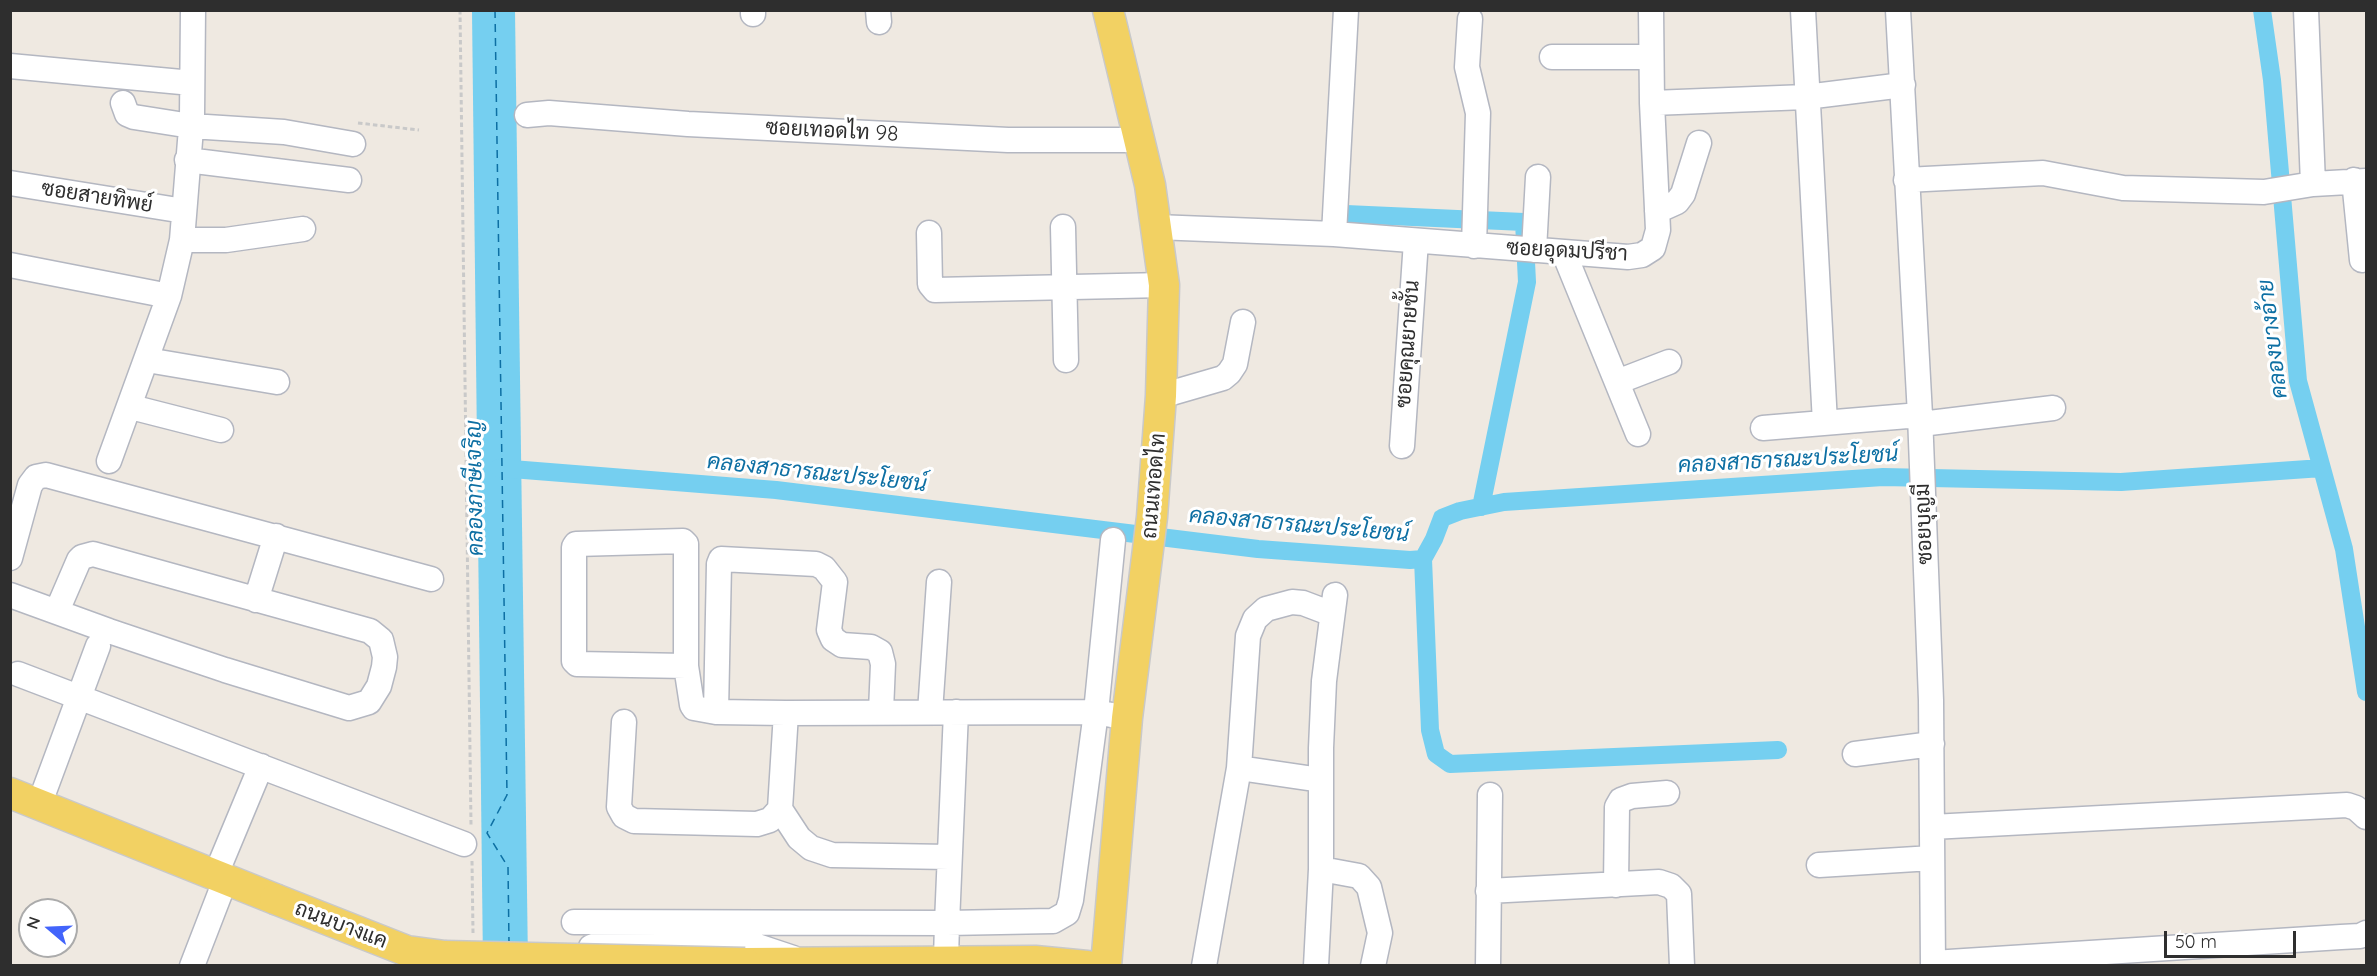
<!DOCTYPE html>
<meta charset="utf-8">
<style>
body{margin:0}
#map{position:relative;width:2377px;height:976px;overflow:hidden;background:#efe9e1;font-family:Quicksand,sans-serif}
canvas{display:block}
.frame{position:absolute;inset:0;border:12px solid #2e2e2e;pointer-events:none}
.north{position:absolute;left:18px;top:898px;width:60px;height:60px;box-sizing:border-box;background:#fff;border:2px solid #ababab;border-radius:50%;rotate:289deg;font-size:16px;font-weight:700;line-height:24px;text-align:center;color:#2e2e2e}
.north::after{content:'';display:block;margin:auto;width:21px;height:27px;background:#4264fb;clip-path:polygon(50% 0,100% 100%,50% 72%,0 100%)}
.scale{position:absolute;left:2164px;top:931px;width:132px;height:27px;box-sizing:border-box;border:3px solid #2e2e2e;border-top:0;padding-left:8px;font-size:18px;line-height:21px;white-space:nowrap;color:#2e2e2e;-webkit-text-stroke:4px #fff;paint-order:stroke}
</style>
<div id="map">
<canvas width="2377" height="976"></canvas>
<div class="frame"></div>
<div class="north">N</div>
<div class="scale">50 m</div>
</div>
<script>
const context = document.querySelector('canvas').getContext('2d');
context.lineJoin = 'round';
function fill(path, color) { context.fillStyle = color; context.fill(path, 'evenodd'); }
const poly = rows => new Path2D(rows.map(r => 'M' + r).join(''));
function stroke(path, color, width, dash) { context.strokeStyle = color; context.lineWidth = width; context.lineCap = dash ? 'butt' : 'round'; context.setLineDash(dash || []); context.stroke(path); }
function write(font, color, halo, rows, align = 'center') {
  context.font = font + ' Quicksand,Sarabun,sans-serif'; context.lineWidth = 6; context.setLineDash([]); context.textBaseline = 'middle'; context.strokeStyle = halo; context.fillStyle = color; for (const [text, x, y, turn = 0] of rows) {
    context.save(); context.translate(x, y); context.rotate((+turn || 0) * Math.PI / 180); context.textAlign = isNaN(turn) ? turn : align; if (halo) context.strokeText(text, 0, 0); context.fillText(text, 0, 0); context.restore();
  }
}
const water = poly([
 [472,11,515,11,528,965,483,965]
]);
const canal = poly([
 [2262,10,2272,80,2298,381,2344,549,2366,692],
 [1346,214,1524,222,1527,282,1481,507],
 [499,468,776,490,1258,549,1410,560,1423,559,1434,539,1442,518,1460,511,1504,502,1883,477,2121,482,2322,468],
 [1423,559,1430,730,1436,754,1450,764,1778,750]
]);
const ferry = poly([
 [495,10,507,795,487,833,508,867,509,943]
]);
const path = poly([
 [460,10,471,825],
 [358,123,419,130],
 [472,861,473,933]
]);
const minor = poly([
 [878,10,879,22],
 [1803,10,1825,423],
 [1898,10,1920,415,1931,700,1933,966],
 [2306,10,2313,184],
 [753,14,753,10],
 [1470,19,1467,67,1478,113,1474,246],
 [1552,57,1651,57],
 [10,66,192,83],
 [123,103,127,114,134,117,191,126,284,132,353,144],
 [1652,103,1806,97,1903,85],
 [527,115,549,113,688,124,1008,140,1138,140],
 [187,160,349,180],
 [1906,180,2043,173,2123,188,2264,192,2313,184,2366,181],
 [2354,180,2362,260],
 [10,183,184,211],
 [1657,211,1677,202,1683,194,1699,143],
 [1063,227,1066,360],
 [1156,227,1334,234,1628,257,1642,255,1653,248,1658,230,1652,103,1651,10],
 [929,233,930,284,935,290,1164,285],
 [1334,234,1346,10],
 [182,240,226,240,303,229],
 [1534,250,1538,177],
 [1564,253,1638,434],
 [10,265,169,296],
 [147,360,277,382],
 [1617,382,1669,362],
 [1161,396,1223,378,1229,373,1235,364,1243,322],
 [131,407,221,430],
 [1921,424,2053,408],
 [1763,428,1920,415],
 [1402,446,1416,241],
 [109,461,169,296,182,240,192,116,193,10],
 [10,558,30,485,36,477,46,475,431,579],
 [10,595,109,631,225,670,349,708,369,702,379,686,384,667,385,657,381,640,370,631,93,554,82,557,79,560,57,611],
 [256,600,276,536],
 [686,666,577,664,574,661,574,547,576,544,683,541,686,544,686,666,692,705,694,708,716,712,786,713,1096,712,1127,718],
 [18,674,464,844],
 [716,712,719,564,721,559,816,564,824,568,835,582,829,630,833,639,842,645,871,647,880,652,883,664,881,711],
 [930,712,939,582],
 [956,712,947,923,1053,921,1067,913,1071,900,1096,712,1113,540],
 [624,722,619,807,624,816,634,821,757,824,770,820,780,809,786,713],
 [1855,754,1932,744],
 [1239,768,1248,636,1255,619,1266,609,1292,602,1303,603,1332,614],
 [39,805,98,646],
 [780,809,799,838,811,848,832,855,949,857],
 [1932,827,2347,805,2356,808,2366,817],
 [1819,865,1932,858],
 [1321,869,1359,876,1369,887,1380,933,1373,966],
 [216,874,261,766],
 [1616,885,1617,807,1621,800,1632,796,1667,793],
 [1488,891,1659,882,1671,886,1679,894,1682,966],
 [574,922,947,923,946,960],
 [1933,963,2341,937,2360,936,2366,933],
 [192,966,226,878],
 [587,966,588,955,591,947,600,944,757,946,793,958],
 [1204,966,1239,768,1321,780],
 [1316,966,1321,869,1321,748,1324,681,1335,595],
 [1488,966,1490,795]
]);
const major = poly([
 [10,793,275,899],
 [745,963,1035,961,1087,966],
 [1106,966,1127,718,1152,517,1161,396,1164,285,1150,185,1108,10]
]);
const majorBridge = poly([
 [275,899,407,951,445,956,745,963]
]);
const streetNames = [
 ["ซอยเทอดไท 98",832,131,3],
 ["ซอยสายทิพย์",97,197,9],
 ["ซอยอุดมปรีชา",1567,251,3],
 ["ซอยคุณยายชั้น",1408,344,-86],
 ["ถนนเทอดไท",1154,486,-85],
 ["ซอยบุญมี",1924,524,-92],
 ["ถนนบางแค",341,925,21]
];
const waterNames = [
 ["คลองบางอ้าย",2273,339,-97],
 ["คลองสาธารณะประโยชน์",1788,460,-3],
 ["คลองสาธารณะประโยชน์",817,473,6],
 ["คลองภาษีเจริญ",475,488,-91],
 ["คลองสาธารณะประโยชน์",1299,525,5]
];
fill(water, '#75cff0');
stroke(canal, '#75cff0', 18);
stroke(ferry, '#0d6fa3', 1.5, [8, 6]);
stroke(minor, '#b4b7c1', 27);
stroke(major, '#c9c9c9', 33);
stroke(path, '#c9c9c9', 3, [4.5, 3]);
stroke(minor, '#fff', 24);
stroke(major, '#f2d163', 30);
stroke(majorBridge, '#c9c9c9', 33, []);
stroke(majorBridge, '#f2d163', 30);
write('21px', '#2e2e2e', '#fff', streetNames);
write('italic 22px', '#0d6fa3', '#fff', waterNames);
</script>
